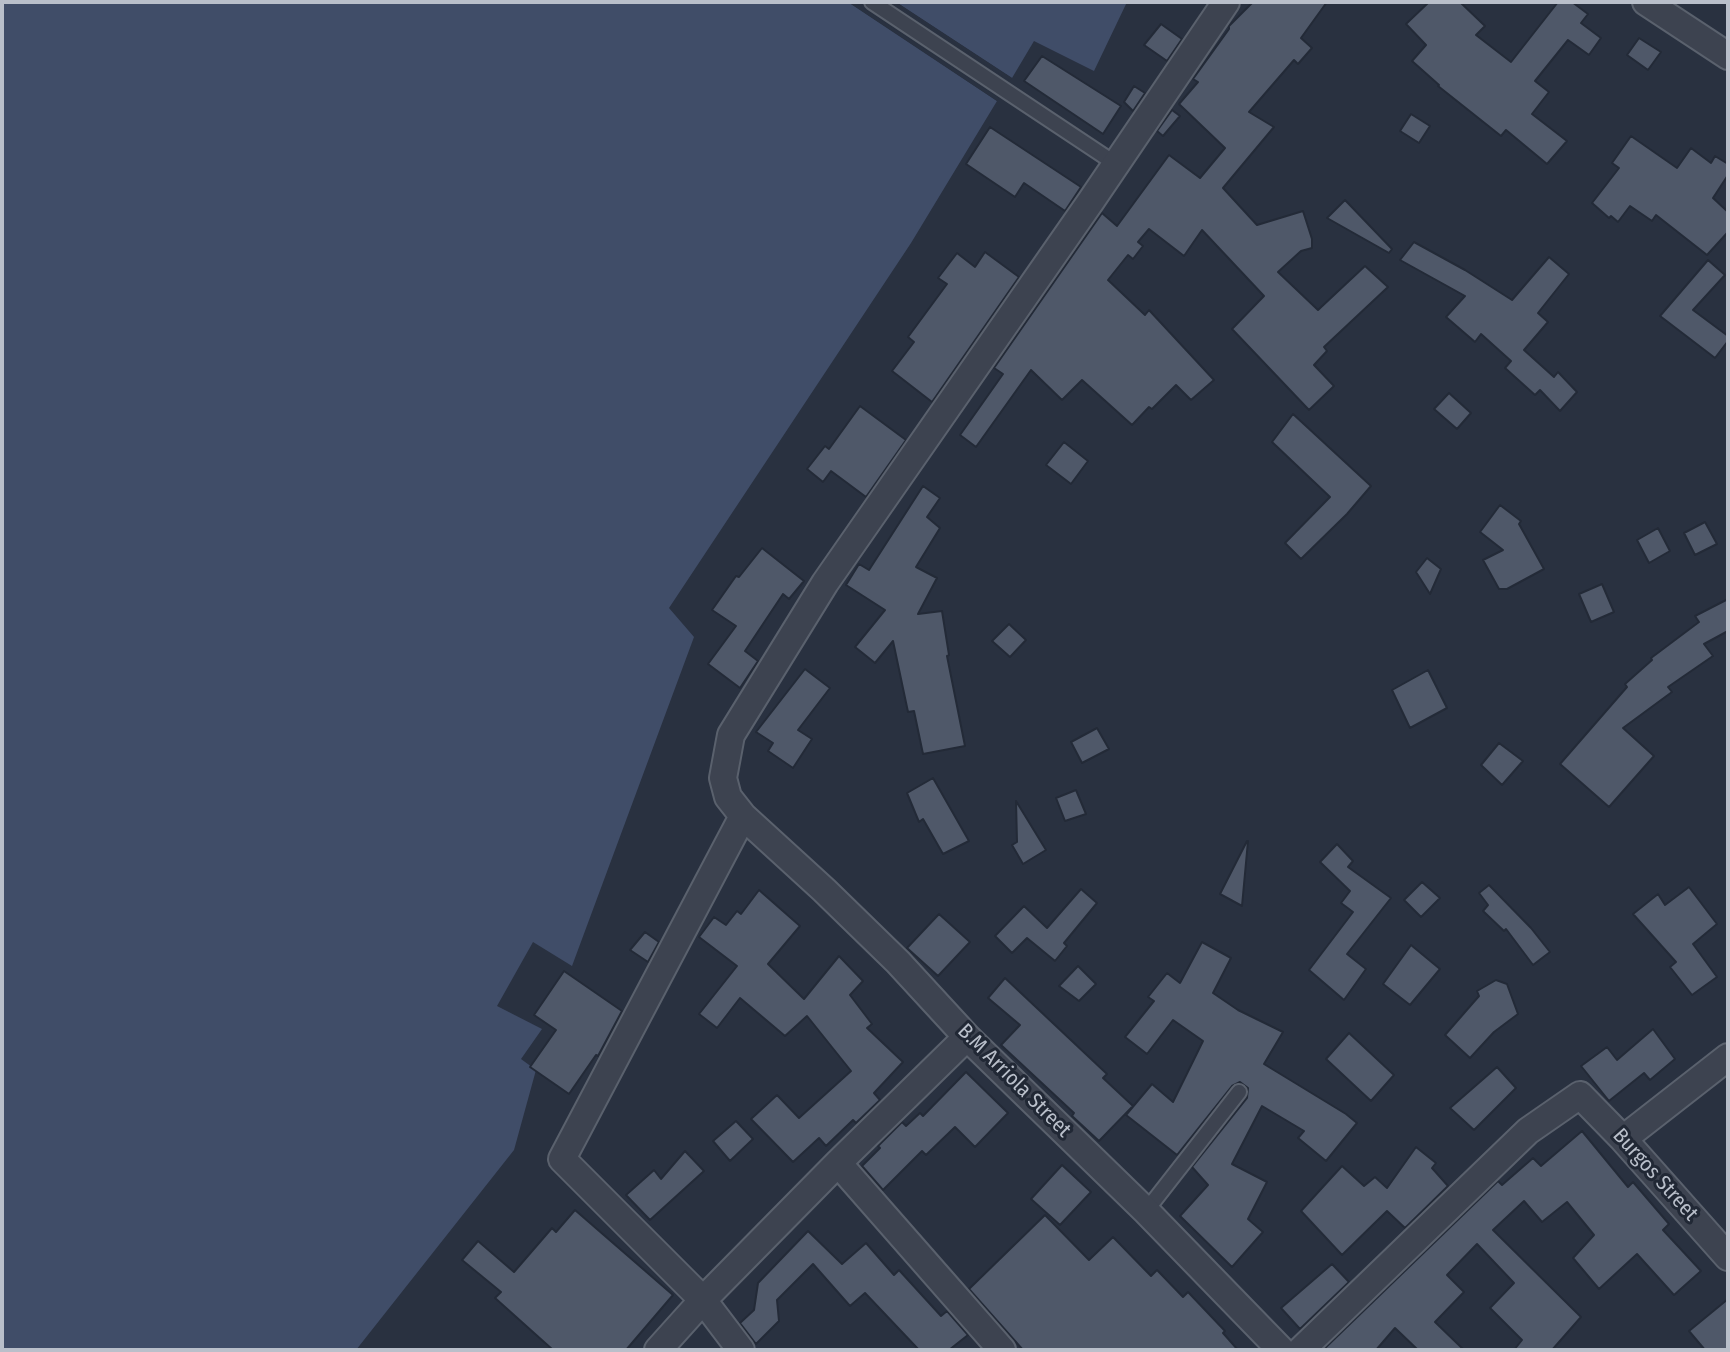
<!DOCTYPE html>
<style>
body{margin:0}
#map{position:relative;width:1730px;height:1352px;overflow:hidden;background:#293140;font-family:"Fira Sans Condensed",sans-serif}
canvas{display:block}
.frame{position:absolute;inset:0;border:4px solid #b9bfca;pointer-events:none}
</style>
<div id="map">
<canvas width="1730" height="1352"></canvas>
<div class="frame"></div>
</div>
<script>
const context = document.querySelector('canvas').getContext('2d');
context.lineJoin = 'round';
function fill(path, color) { context.fillStyle = color; context.fill(path, 'evenodd'); }
const poly = rows => new Path2D(rows.map(r => 'M' + r).join(''));
function stroke(path, color, width, dash) { context.strokeStyle = color; context.lineWidth = width; context.lineCap = dash ? 'butt' : 'round'; context.setLineDash(dash || []); context.stroke(path); }
function write(font, color, halo, rows, align = 'center') {
  context.font = font + ' "Fira Sans Condensed",sans-serif'; context.lineWidth = 6; context.setLineDash([]); context.textBaseline = 'middle'; context.strokeStyle = halo; context.fillStyle = color; for (const [text, x, y, turn = 0] of rows) {
    context.save(); context.translate(x, y); context.rotate((+turn || 0) * Math.PI / 180); context.textAlign = isNaN(turn) ? turn : align; if (halo) context.strokeText(text, 0, 0); context.fillText(text, 0, 0); context.restore();
  }
}
const water = poly([
 [2,2,848,2,997,101,911,243,669,608,694,637,572,966,533,942,497,1006,542,1029,521,1059,536,1070,514,1150,356,1350,2,1350],
 [896,2,1127,2,1094,71,1034,41,1012,78]
]);
const pier = poly([
 [848,2,854,2,999,98,997,101],
 [893,2,896,2,1012,78,1010,81]
]);
const building = poly([
 [1253,2,1327,2,1301,38,1312,48,1298,64,1294,60,1249,112,1274,127,1223,188,1257,225,1303,211,1312,239,1312,248,1301,251,1278,272,1318,310,1365,266,1388,287,1324,347,1327,351,1314,365,1334,386,1309,410,1232,329,1264,296,1202,230,1184,256,1149,229,1138,242,1143,246,1133,259,1128,255,1108,280,1145,315,1149,310,1214,380,1191,400,1176,385,1152,409,1149,407,1132,425,1082,380,1062,400,1031,370,976,447,960,435,1003,374,994,368,1102,213,1117,226,1169,155,1200,178,1225,148,1179,104,1198,82,1193,79,1229,29,1229,26,1253,2],
 [1429,2,1460,2,1485,26,1476,35,1511,62,1558,2,1572,2,1588,14,1581,23,1601,38,1589,55,1568,40,1535,81,1549,92,1532,114,1567,141,1547,164,1506,130,1501,136,1438,86,1439,85,1412,61,1426,45,1406,24,1429,2],
 [1161,24,1182,39,1167,61,1144,45,1161,24],
 [1639,38,1661,52,1648,70,1627,55,1639,38],
 [1042,56,1121,106,1103,134,1024,81,1042,56],
 [1134,86,1145,93,1133,111,1124,102,1134,86],
 [1172,110,1180,116,1163,136,1157,131,1172,110],
 [1411,114,1430,126,1419,143,1400,131,1411,114],
 [990,127,1081,187,1065,211,1024,183,1015,197,966,164,990,127],
 [1631,136,1677,168,1691,148,1711,163,1715,156,1728,164,1728,175,1713,198,1728,212,1728,232,1707,255,1656,215,1652,221,1630,206,1618,222,1611,216,1609,218,1592,203,1619,168,1612,163,1631,136],
 [1345,200,1392,249,1389,253,1327,218,1345,200],
 [1414,242,1465,270,1512,300,1549,257,1569,274,1538,313,1548,322,1524,350,1554,377,1558,372,1577,392,1560,411,1540,390,1535,395,1505,368,1511,361,1481,334,1475,342,1446,317,1465,296,1400,260,1414,242],
 [985,252,1019,277,932,402,892,371,914,342,908,337,947,284,938,278,957,253,975,267,985,252],
 [1708,260,1725,275,1693,310,1728,336,1728,341,1715,358,1660,316,1708,260],
 [1449,393,1471,413,1457,429,1434,409,1449,393],
 [860,406,906,440,866,497,831,471,823,482,807,469,825,446,829,449,860,406],
 [1293,414,1371,486,1347,514,1301,559,1285,543,1330,497,1272,442,1293,414],
 [1064,442,1088,461,1071,484,1046,465,1064,442],
 [923,486,940,498,927,517,940,528,916,567,937,578,918,614,942,611,949,655,947,656,965,746,923,754,914,711,908,712,893,641,875,663,855,647,885,610,846,585,859,564,869,570,923,486],
 [1500,505,1521,521,1519,524,1544,569,1507,589,1499,589,1483,560,1503,550,1480,532,1500,505],
 [1705,522,1717,544,1695,555,1684,533,1705,522],
 [1658,528,1670,551,1649,563,1637,540,1658,528],
 [762,548,804,581,789,599,783,594,745,651,758,661,740,688,708,664,736,626,712,610,736,576,739,577,762,548],
 [1427,558,1441,569,1430,594,1416,572,1427,558],
 [1602,584,1614,612,1591,622,1579,594,1602,584],
 [1728,599,1728,631,1704,644,1713,656,1668,687,1672,692,1623,728,1654,756,1609,807,1560,764,1627,687,1625,684,1652,660,1651,658,1699,622,1695,616,1728,599],
 [1009,624,1026,640,1010,657,992,641,1009,624],
 [805,669,830,688,798,730,812,739,793,768,768,751,773,743,756,732,805,669],
 [1428,670,1447,708,1410,728,1392,690,1428,670],
 [1097,728,1109,749,1082,763,1071,742,1097,728],
 [1499,743,1523,761,1502,785,1481,765,1499,743],
 [933,778,969,841,943,854,923,819,919,822,907,793,933,778],
 [1076,790,1086,814,1065,821,1056,798,1076,790],
 [1016,801,1046,850,1023,864,1012,845,1017,842,1016,801],
 [1247,841,1248,841,1242,906,1220,894,1247,841],
 [1337,844,1353,861,1348,867,1391,898,1347,954,1366,969,1344,1000,1309,970,1353,912,1341,903,1350,891,1320,862,1337,844],
 [1422,882,1440,898,1421,917,1404,900,1422,882],
 [1489,885,1531,928,1550,952,1533,965,1506,929,1504,931,1483,911,1488,905,1479,893,1489,885],
 [1689,887,1717,924,1693,944,1717,977,1692,995,1670,967,1676,962,1633,914,1658,894,1665,905,1689,887],
 [1081,889,1097,903,1064,943,1067,946,1055,961,1027,938,1012,953,995,936,1024,906,1047,928,1081,889],
 [759,890,800,926,768,964,804,999,839,956,863,981,850,995,872,1024,867,1028,903,1062,874,1093,880,1100,856,1123,853,1120,826,1146,819,1138,793,1162,751,1119,777,1095,799,1118,851,1071,807,1016,785,1036,740,998,717,1028,699,1014,737,966,699,937,714,917,726,925,737,911,741,914,759,890],
 [939,914,970,942,938,976,907,948,939,914],
 [645,932,659,942,648,962,630,950,645,932],
 [1202,942,1231,958,1213,993,1238,1010,1283,1032,1264,1064,1346,1114,1357,1123,1326,1161,1298,1138,1304,1131,1262,1106,1232,1164,1267,1182,1248,1219,1263,1232,1232,1267,1180,1216,1208,1185,1192,1167,1247,1098,1248,1088,1240,1082,1232,1086,1177,1155,1126,1115,1152,1084,1173,1102,1203,1041,1173,1020,1147,1054,1125,1037,1154,1001,1148,997,1167,973,1180,983,1202,942],
 [1411,945,1440,969,1410,1005,1383,984,1411,945],
 [1078,966,1096,984,1079,1001,1059,986,1078,966],
 [564,971,622,1011,598,1056,596,1055,569,1094,530,1067,556,1030,534,1015,564,971],
 [1005,978,1107,1074,1103,1078,1133,1106,1099,1141,1072,1116,1074,1113,1001,1045,1020,1025,988,998,1005,978],
 [1496,980,1507,984,1518,1014,1494,1032,1470,1058,1445,1035,1479,996,1477,991,1496,980],
 [1653,1029,1675,1059,1650,1080,1644,1073,1609,1101,1581,1066,1607,1047,1617,1060,1653,1029],
 [1349,1033,1394,1075,1371,1101,1326,1059,1349,1033],
 [1497,1067,1516,1088,1474,1130,1450,1108,1497,1067],
 [966,1072,1008,1113,975,1147,955,1127,926,1155,922,1151,883,1190,862,1166,880,1148,878,1146,902,1122,906,1126,920,1113,923,1116,966,1072],
 [736,1121,753,1139,730,1161,713,1141,736,1121],
 [1582,1131,1628,1187,1633,1182,1669,1224,1663,1230,1701,1271,1674,1295,1637,1254,1599,1289,1573,1258,1594,1235,1567,1202,1542,1222,1524,1201,1493,1230,1581,1317,1552,1350,1514,1350,1522,1340,1490,1308,1514,1283,1477,1244,1447,1275,1464,1292,1435,1322,1464,1350,1418,1350,1395,1328,1376,1350,1323,1350,1498,1181,1502,1185,1533,1158,1541,1166,1582,1131],
 [1416,1147,1436,1163,1432,1168,1448,1186,1405,1228,1387,1211,1342,1255,1301,1211,1342,1166,1364,1186,1375,1177,1387,1188,1416,1147],
 [685,1151,704,1171,650,1220,626,1195,654,1170,661,1179,685,1151],
 [1062,1165,1091,1192,1060,1225,1031,1199,1062,1165],
 [575,1210,673,1295,626,1350,553,1350,495,1298,501,1292,462,1260,478,1241,514,1272,552,1228,556,1232,575,1210],
 [1045,1215,1089,1260,1113,1237,1151,1276,1157,1270,1183,1297,1188,1292,1225,1331,1223,1333,1238,1350,1023,1350,969,1289,1045,1215],
 [808,1231,842,1264,866,1243,894,1275,899,1270,941,1316,947,1311,968,1335,949,1350,919,1350,865,1293,850,1306,813,1264,777,1300,779,1321,756,1344,740,1323,754,1310,758,1283,808,1231],
 [1332,1264,1349,1282,1300,1329,1281,1308,1332,1264],
 [1728,1299,1728,1350,1705,1350,1689,1331,1728,1299]
]);
const lane = poly([
 [872,2,1116,164],
 [1146,1211,1239,1092]
]);
const street = poly([
 [1226,2,1091,201,825,583,731,735,723,778,728,797,743,816,824,890,898,962,967,1037,1146,1211,1281,1350],
 [1646,2,1728,56],
 [1623,1139,1728,1057],
 [838,1163,1002,1350],
 [658,1350,703,1300,838,1163,967,1037],
 [741,1350,703,1300,562,1159,743,816],
 [1301,1350,1528,1131,1580,1095,1623,1139,1728,1257]
]);
const streetNames = [
 ["B.M Arriola Street",1014,1081,45],
 ["Burgos Street",1655,1175,48]
];
fill(water, '#404d68');
fill(pier, '#293140');
fill(building, '#4f5869');
stroke(building, '#232a37', 2);
stroke(lane, '#5a616d', 18);
stroke(street, '#5a616d', 30);
stroke(lane, '#3d4350', 14);
stroke(street, '#3d4350', 26);
write('21px', '#b9bfca', '#212835', streetNames);
</script>
